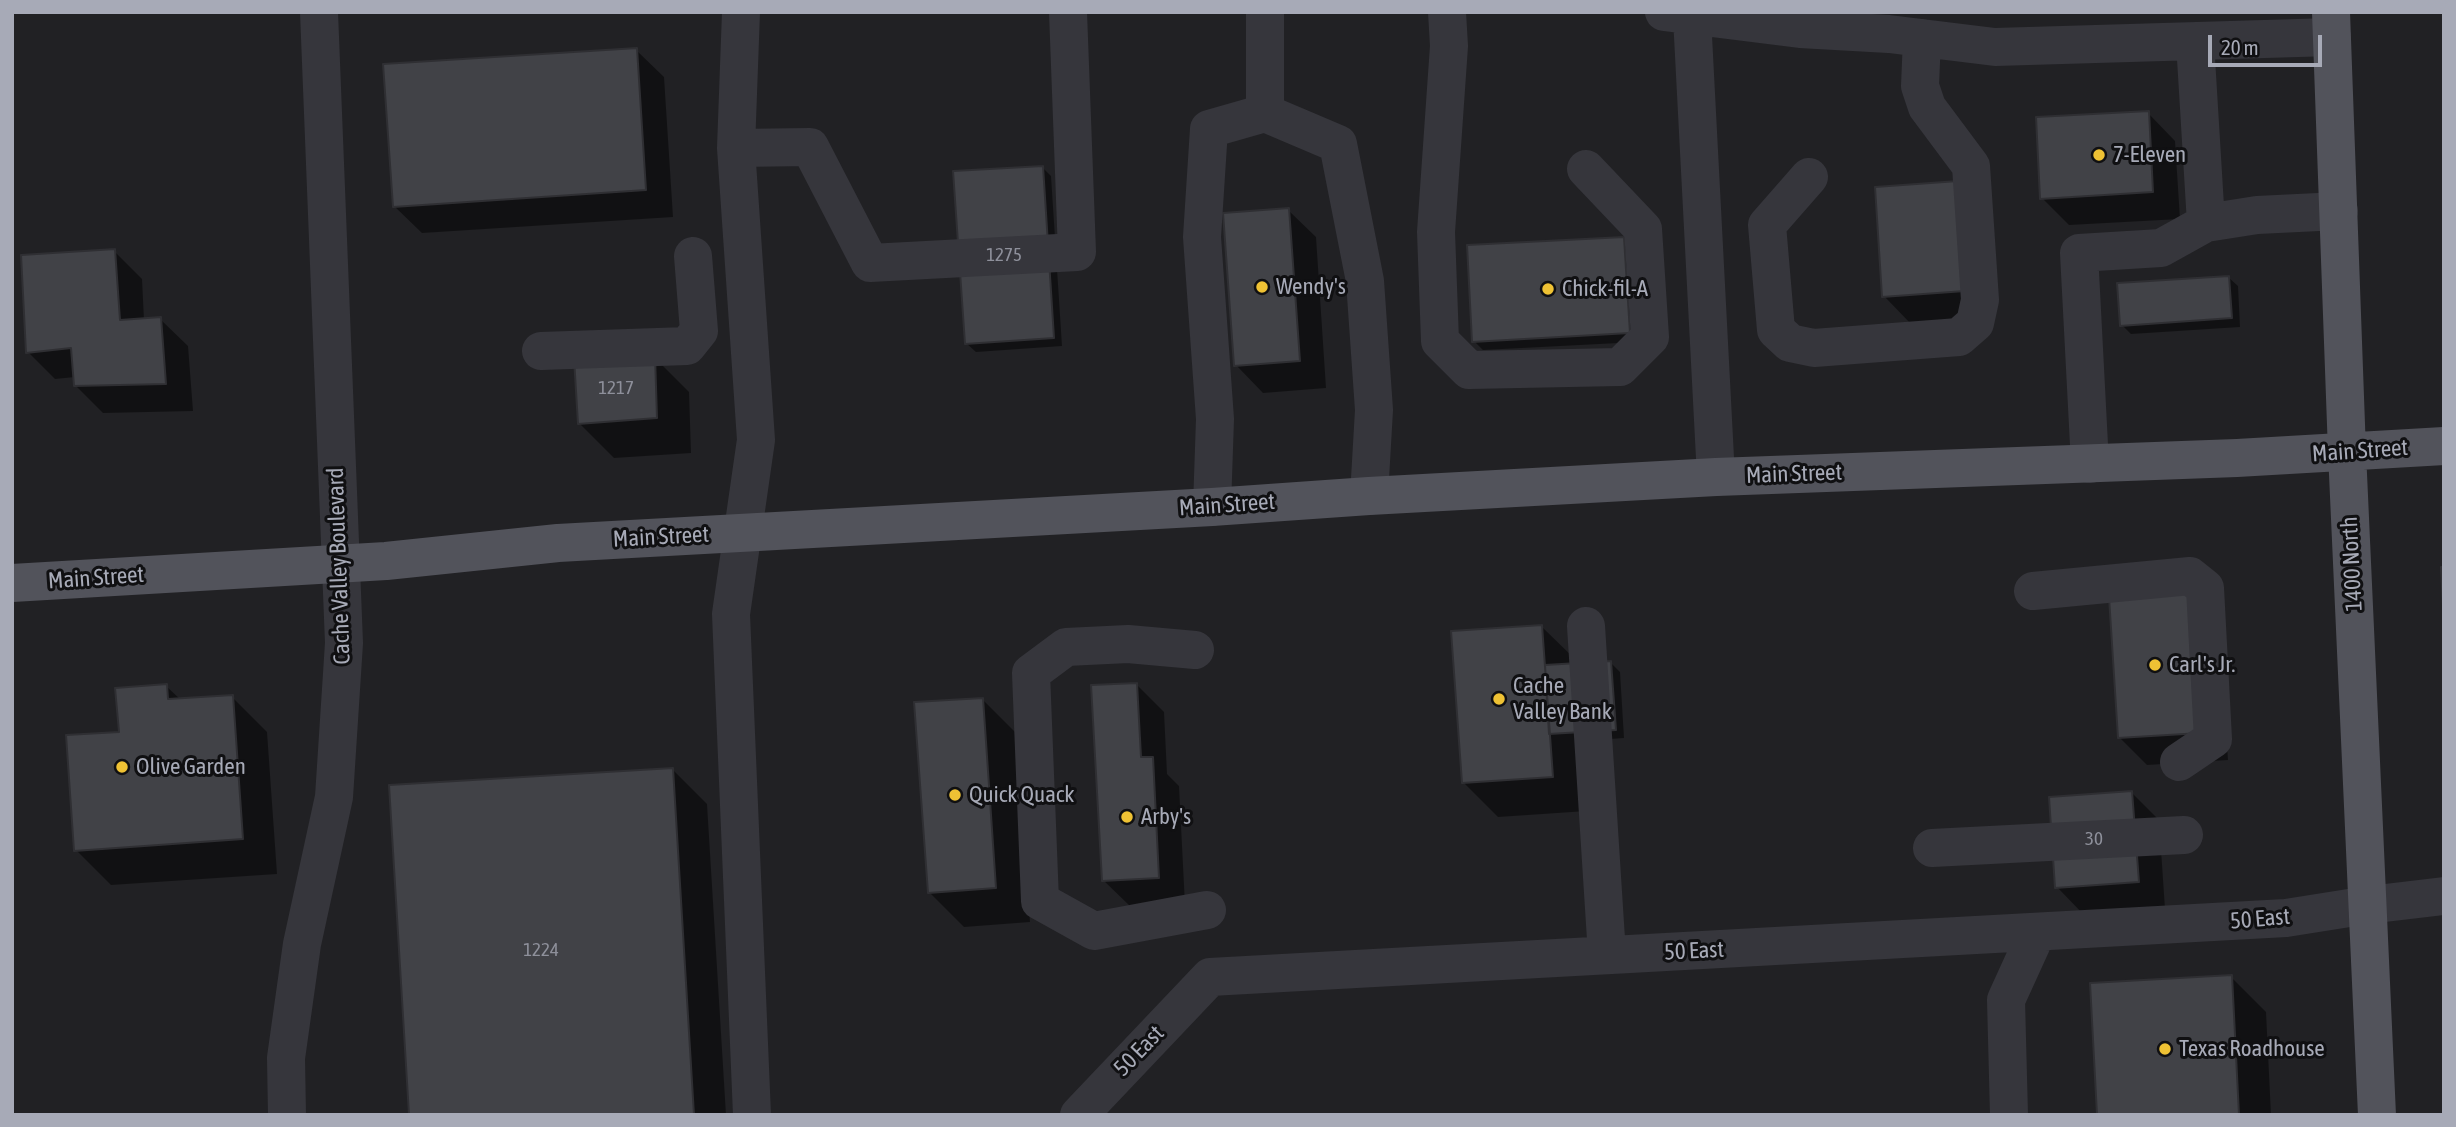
<!DOCTYPE html>
<style>
body{margin:0}
#map{position:relative;width:2456px;height:1127px;overflow:hidden;background:#151517;font-family:"Asap Condensed",sans-serif}
canvas{display:block}
.frame{position:absolute;inset:0;border:14px solid #a7aab7;pointer-events:none}
.scale{position:absolute;left:2208px;top:35px;width:114px;height:32px;box-sizing:border-box;border:4px solid #a7aab7;border-top:0;padding-left:9px;font-size:21px;line-height:24px;white-space:nowrap;color:#a7aab7;-webkit-text-stroke:5px #101012;paint-order:stroke}
</style>
<div id="map">
<canvas width="2456" height="1127"></canvas>
<div class="frame"></div>
<div class="scale">20 m</div>
</div>
<script>
const context = document.querySelector('canvas').getContext('2d');
context.lineJoin = 'round';
function fill(path, color) { context.fillStyle = color; context.fill(path, 'evenodd'); }
const poly = rows => new Path2D(rows.map(r => 'M' + r).join(''));
function stroke(path, color, width, dash) { context.strokeStyle = color; context.lineWidth = width; context.lineCap = dash ? 'butt' : 'round'; context.setLineDash(dash || []); context.stroke(path); }
function write(font, color, halo, rows, align = 'center') {
  context.font = font + ' "Asap Condensed",sans-serif'; context.lineWidth = 6; context.setLineDash([]); context.textBaseline = 'middle'; context.strokeStyle = halo; context.fillStyle = color; for (const [text, x, y, turn = 0] of rows) {
    context.save(); context.translate(x, y); context.rotate((+turn || 0) * Math.PI / 180); context.textAlign = isNaN(turn) ? turn : align; if (halo) context.strokeText(text, 0, 0); context.fillText(text, 0, 0); context.restore();
  }
}
const built = poly([
 [12,12,2444,12,2444,1115,12,1115]
]);
const shadow = poly([
 [636,50,664,77,673,217,422,233,394,206],
 [2148,113,2175,141,2180,219,2069,225,2042,198],
 [1042,167,1051,176,1062,346,976,352,966,343],
 [1957,183,1991,318,1911,324,1884,296],
 [1288,210,1316,237,1326,388,1263,393,1236,365],
 [1623,239,1633,248,1638,342,1483,350,1474,341],
 [114,251,142,279,144,320,160,319,188,346,193,411,103,413,76,386,75,377,55,379,28,352],
 [2228,277,2238,286,2240,327,2131,334,2122,325],
 [654,357,689,392,691,453,614,458,579,423],
 [2219,621,2228,760,2147,765,2119,737],
 [1542,627,1577,661,1611,663,1620,672,1624,738,1582,741,1587,811,1498,817,1463,782],
 [1137,685,1164,712,1167,774,1179,786,1185,905,1131,907,1103,880],
 [166,686,181,700,232,697,267,732,277,874,111,885,76,850,120,734],
 [982,699,1017,734,1030,922,964,927,929,892],
 [672,769,707,804,726,1115,411,1115],
 [2132,793,2159,820,2165,909,2084,915,2057,887],
 [2231,977,2266,1012,2271,1115,2099,1115]
]);
const building = poly([
 [637,48,646,190,393,207,383,64,637,48],
 [2149,111,2153,192,2040,199,2036,117,2149,111],
 [1043,166,1054,338,965,344,953,171,1043,166],
 [1958,181,1965,291,1882,297,1875,187,1958,181],
 [1289,208,1300,361,1234,366,1223,213,1289,208],
 [1624,237,1630,333,1472,342,1467,245,1624,237],
 [115,249,120,320,161,317,166,384,74,386,71,348,26,353,21,255,115,249],
 [2229,276,2232,318,2120,326,2117,283,2229,276],
 [655,355,657,418,578,424,574,358,655,355],
 [2441,567,2444,567,2444,626,2441,567],
 [2192,592,2201,733,2118,738,2109,597,2192,592],
 [1542,625,1553,777,1462,783,1451,631,1542,625],
 [1611,661,1616,730,1549,734,1545,665,1611,661],
 [1137,683,1141,757,1153,757,1159,878,1102,881,1091,685,1137,683],
 [167,684,168,699,233,695,243,839,74,851,66,735,119,732,115,688,167,684],
 [983,698,996,888,928,893,914,702,983,698],
 [673,768,694,1115,409,1115,389,785,673,768],
 [2132,791,2139,882,2055,888,2049,797,2132,791],
 [2232,975,2239,1115,2097,1115,2090,983,2232,975]
]);
const minor = poly([
 [741,12,736,148,756,440,731,614,752,1115],
 [1447,12,1449,46,1436,232,1440,341,1469,370,1620,367,1650,337,1643,229,1586,169],
 [1664,12,1800,29,1889,34,1995,47,2332,37],
 [1692,17,1716,477],
 [1265,113,1265,12],
 [736,148,810,147,870,263,1077,252,1068,12],
 [1809,177,1767,225,1776,330,1790,343,1814,348,1959,337,1975,323,1980,300,1971,166,1927,107,1920,86,1922,38],
 [2206,223,2257,215,2339,211],
 [541,351,687,346,699,331,693,256],
 [2090,464,2079,253,2161,248,2206,223,2195,42],
 [1212,507,1215,419,1202,237,1209,129,1265,113,1338,144,1365,281,1374,410,1369,496],
 [2033,591,2190,576,2205,588,2213,739,2179,762],
 [1586,626,1607,955],
 [1195,650,1128,644,1066,647,1031,673,1040,901,1094,931,1207,910],
 [1932,848,2184,835],
 [287,1115,286,1058,302,944,334,797,344,643,319,12],
 [1079,1115,1210,977,2286,918,2368,905,2444,896],
 [2009,1115,2006,1000,2037,932]
]);
const major = poly([
 [2331,12,2347,452,2377,1115],
 [12,583,386,561,558,543,1212,507,1369,496,1716,477,2237,458,2444,446]
]);
const markers = [
 [2099,155,7,"#efc234"],
 [1262,287,7,"#efc234"],
 [1548,289,7,"#efc234"],
 [2155,665,7,"#efc234"],
 [1499,699,7,"#efc234"],
 [122,767,7,"#efc234"],
 [955,795,7,"#efc234"],
 [1127,817,7,"#efc234"],
 [2165,1049,7,"#efc234"]
];
const numberNames = [
 ["1275",1004,255],
 ["1217",616,388],
 ["30",2094,839],
 ["1224",541,950]
];
const poiNames = [
 ["7-Eleven",2113,155],
 ["Wendy's",1276,287],
 ["Chick-fil-A",1562,289],
 ["Carl's Jr.",2169,665],
 ["Cache",1513,686],
 ["Valley Bank",1513,712],
 ["Olive Garden",136,767],
 ["Quick Quack",969,795],
 ["Arby's",1141,817],
 ["Texas Roadhouse",2179,1049]
];
const streetNames = [
 ["Main Street",2360,451,-4],
 ["Main Street",1794,474,-2],
 ["Main Street",1227,505,-4],
 ["Main Street",661,537,-3],
 ["1400 North",2352,564,-93],
 ["Cache Valley Boulevard",339,566,-92],
 ["Main Street",96,578,-4],
 ["50 East",2260,919,-5],
 ["50 East",1694,951,-3],
 ["50 East",1139,1051,-46]
];
fill(built, '#212124');
fill(shadow, '#0007');
fill(building, '#414247');
stroke(building, '#2f2f33', 2);
stroke(minor, '#36363c', 38);
stroke(major, '#52535b', 38);
for (const [x, y, r, color] of markers) { const dot = new Path2D(); dot.arc(x, y, r, 0, 2 * Math.PI); context.fillStyle = color; context.fill(dot); stroke(dot, '#101012', 2.5); }
write('19px', '#8e909b', null, numberNames);
write('23px', '#a7aab7', '#101012', poiNames, 'left');
write('23px', '#a7aab7', '#101012', streetNames);
</script>
